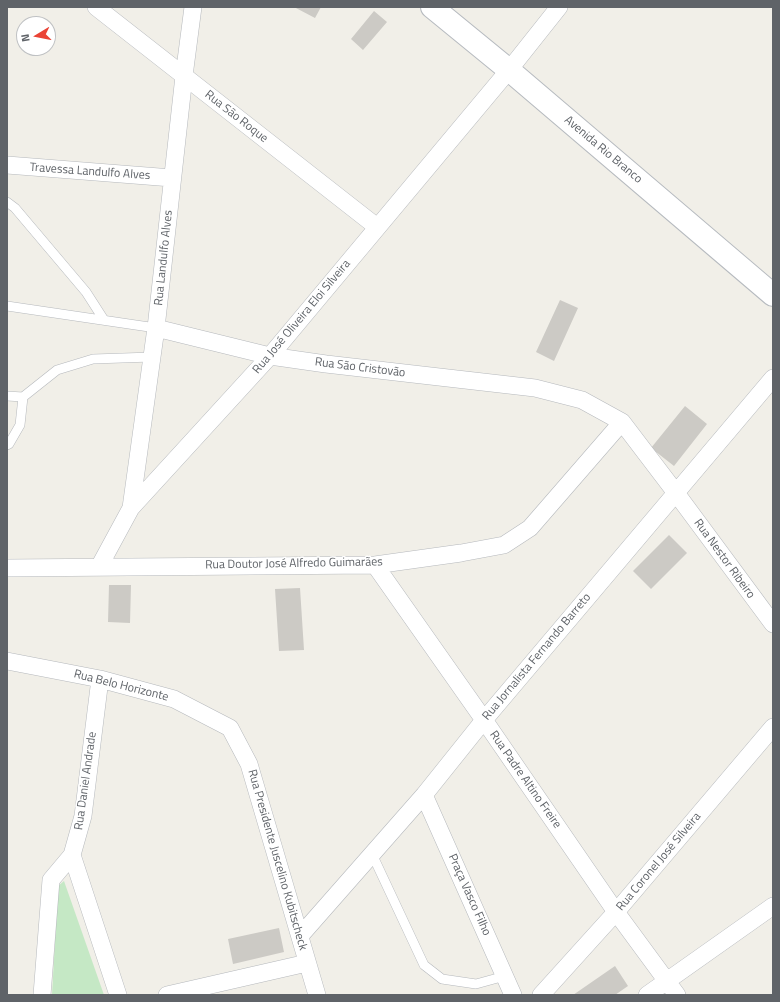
<!DOCTYPE html>
<meta charset="utf-8">
<style>
body{margin:0}
#map{position:relative;width:780px;height:1002px;overflow:hidden;background:#f1efe8;font-family:"Titillium Web",sans-serif}
canvas{display:block}
.frame{position:absolute;inset:0;border:8px solid #5f6368;pointer-events:none}
.north{position:absolute;left:16px;top:16px;width:40px;height:40px;box-sizing:border-box;background:#fff;border:1px solid #bfc1c3;border-radius:50%;rotate:260deg;font-size:11px;font-weight:700;line-height:16px;text-align:center;color:#5f6368}
.north::after{content:'';display:block;margin:auto;width:14px;height:18px;background:#ea4335;clip-path:polygon(50% 0,100% 100%,50% 72%,0 100%)}
</style>
<div id="map">
<canvas width="780" height="1002"></canvas>
<div class="frame"></div>
<div class="north">N</div>
</div>
<script>
const context = document.querySelector('canvas').getContext('2d');
context.lineJoin = 'round';
function fill(path, color) { context.fillStyle = color; context.fill(path, 'evenodd'); }
const poly = rows => new Path2D(rows.map(r => 'M' + r).join(''));
function stroke(path, color, width, dash) { context.strokeStyle = color; context.lineWidth = width; context.lineCap = dash ? 'butt' : 'round'; context.setLineDash(dash || []); context.stroke(path); }
function write(font, color, halo, rows, align = 'center') {
  context.font = font + ' "Titillium Web",sans-serif'; context.lineWidth = 3; context.setLineDash([]); context.textBaseline = 'middle'; context.strokeStyle = halo; context.fillStyle = color; for (const [text, x, y, turn = 0] of rows) {
    context.save(); context.translate(x, y); context.rotate((+turn || 0) * Math.PI / 180); context.textAlign = isNaN(turn) ? turn : align; if (halo) context.strokeText(text, 0, 0); context.fillText(text, 0, 0); context.restore();
  }
}
const green = poly([
 [64,881,104,995,52,995,58,886]
]);
const building = poly([
 [294,7,321,7,315,18],
 [374,11,387,22,363,50,351,39],
 [560,300,578,308,554,361,536,352],
 [685,406,707,424,674,466,651,448],
 [669,535,687,553,651,589,633,571],
 [109,585,131,585,130,623,108,622],
 [300,588,304,650,279,651,275,589],
 [279,928,284,952,233,964,228,939],
 [615,966,628,986,615,995,573,995]
]);
const service = poly([
 [7,202,15,208,86,292,104,320],
 [7,306,156,328],
 [7,396,23,397,57,370,93,359,152,357],
 [7,445,9,444,20,425,23,397],
 [372,854,424,965,442,979,476,984,505,976]
]);
const minor = poly([
 [96,7,377,227],
 [7,165,172,178],
 [156,328,270,356,326,364,535,388,582,400,622,422,676,493,773,624],
 [131,508,156,328,184,76,193,7],
 [375,565,484,720,616,912,677,995],
 [99,567,131,508,270,356,509,70,559,7],
 [7,568,375,565,461,553,504,545,530,528,622,422],
 [7,661,100,679,174,699,230,728,249,764,317,995],
 [424,795,513,995],
 [72,855,118,995],
 [300,936,424,795,484,720,773,378],
 [42,995,51,880,72,855,83,816,100,679],
 [167,995,307,963],
 [541,995,616,912,773,727],
 [647,995,773,906]
]);
const secondary = poly([
 [432,7,509,70,773,295]
]);
const streetNames = [
 ["Rua São Roque",236,117,38],
 ["Avenida Rio Branco",603,150,40],
 ["Travessa Landulfo Alves",90,172,4],
 ["Rua Landulfo Alves",164,258,-84],
 ["Rua José Oliveira Eloi Silveira",302,317,-50],
 ["Rua São Cristovão",360,368,7],
 ["Rua Nestor Ribeiro",724,559,54],
 ["Rua Doutor José Alfredo Guimarães",294,564,-1],
 ["Rua Jornalista Fernando Barreto",537,657,-50],
 ["Rua Belo Horizonte",121,686,14],
 ["Rua Padre Altino Freire",525,780,55],
 ["Rua Daniel Andrade",86,781,-82],
 ["Rua Presidente Juscelino Kubitscheck",277,860,74],
 ["Rua Coronel José Silveira",659,862,-50],
 ["Praça Vasco Filho",469,895,66]
];
fill(green, '#c5e8c5');
fill(building, '#cccac5');
stroke(service, '#b5b8bc', 10);
stroke(minor, '#b5b8bc', 18);
stroke(secondary, '#b6babf', 24);
stroke(service, '#fff', 9);
stroke(minor, '#fff', 17);
stroke(secondary, '#fff', 22);
write('12px', '#5f6368', '#fff', streetNames);
</script>
